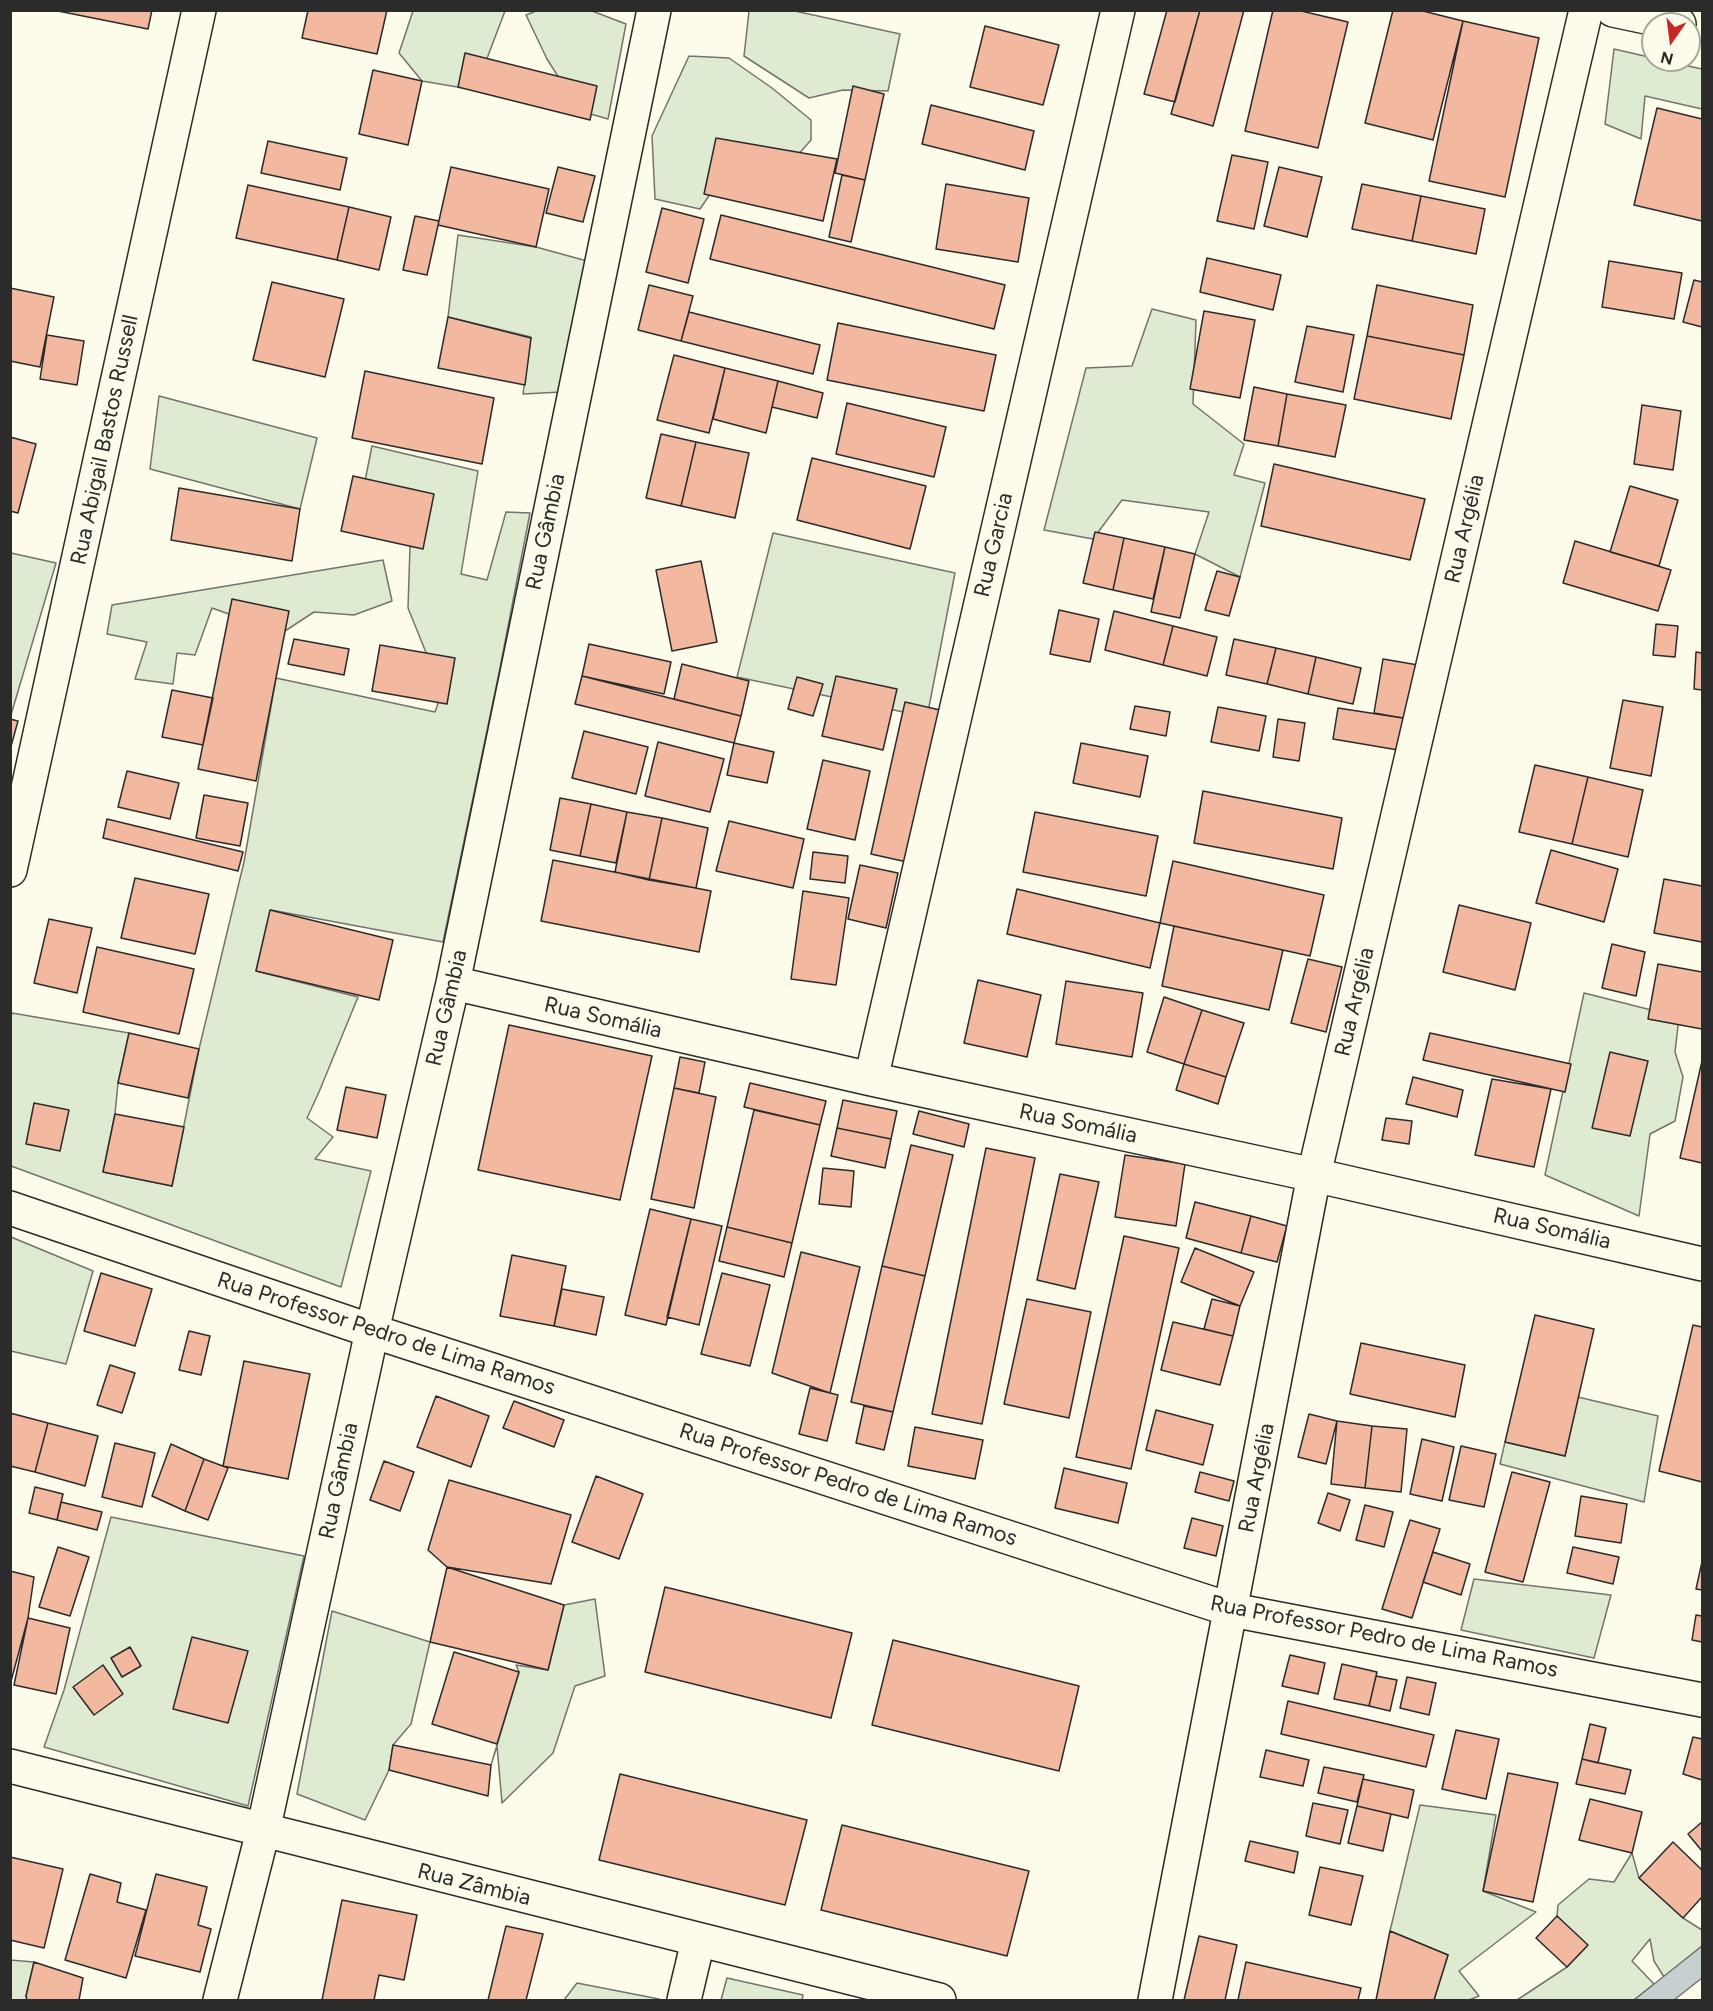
<!DOCTYPE html>
<meta charset="utf-8">
<style>
body{margin:0}
#map{position:relative;width:1713px;height:2011px;overflow:hidden;background:#fdfbea;font-family:Figtree,sans-serif}
canvas{display:block}
.frame{position:absolute;inset:0;border:12px solid #2b2b2b;pointer-events:none}
.north{position:absolute;left:1641px;top:12px;width:60px;height:60px;box-sizing:border-box;background:#fdfbea;border:2px solid #a9a89e;border-radius:50%;rotate:194deg;font-size:16px;font-weight:700;line-height:24px;text-align:center;color:#2b2b2b}
.north::after{content:'';display:block;margin:auto;width:21px;height:27px;background:#c62828;clip-path:polygon(50% 0,100% 100%,50% 72%,0 100%)}
</style>
<div id="map">
<canvas width="1713" height="2011"></canvas>
<div class="frame"></div>
<div class="north">N</div>
</div>
<script>
const context = document.querySelector('canvas').getContext('2d');
context.lineJoin = 'round';
function fill(path, color) { context.fillStyle = color; context.fill(path, 'evenodd'); }
const poly = rows => new Path2D(rows.map(r => 'M' + r).join(''));
function stroke(path, color, width, dash) { context.strokeStyle = color; context.lineWidth = width; context.lineCap = dash ? 'butt' : 'round'; context.setLineDash(dash || []); context.stroke(path); }
function write(font, color, halo, rows, align = 'center') {
  context.font = font + ' Figtree,sans-serif'; context.lineWidth = 4.5; context.setLineDash([]); context.textBaseline = 'middle'; context.strokeStyle = halo; context.fillStyle = color; for (const [text, x, y, turn = 0] of rows) {
    context.save(); context.translate(x, y); context.rotate((+turn || 0) * Math.PI / 180); context.textAlign = isNaN(turn) ? turn : align; if (halo) context.strokeText(text, 0, 0); context.fillText(text, 0, 0); context.restore();
  }
}
const green = poly([
 [413,11,505,11,475,90,422,81,399,53,413,11],
 [536,11,592,11,626,24,608,119,580,111,547,59,526,15,536,11],
 [749,11,795,11,900,34,888,91,843,90,809,98,744,56,749,11],
 [1614,49,1653,58,1653,60,1661,60,1702,69,1702,109,1645,96,1641,139,1605,124,1614,49],
 [689,56,729,58,772,88,811,120,811,140,788,166,736,156,700,209,655,199,652,136,689,56],
 [458,235,536,247,587,261,561,392,523,394,531,337,448,317,458,235],
 [1152,309,1196,320,1193,404,1244,444,1234,475,1265,483,1240,577,1195,554,1209,512,1122,500,1093,539,1044,530,1086,368,1132,366,1152,309],
 [159,396,317,438,300,509,150,469,159,396],
 [372,446,478,471,461,574,487,580,506,512,530,513,499,673,443,942,271,910,256,971,358,997,319,1092,307,1118,333,1137,315,1159,371,1171,341,1287,11,1166,10,1021,12,1013,129,1033,118,1083,115,1114,103,1172,172,1186,199,1049,244,862,276,678,435,712,454,658,427,655,408,608,411,515,361,501,372,446],
 [773,533,955,573,927,717,737,677,773,533],
 [11,553,56,563,11,715,10,553,11,553],
 [383,560,392,601,354,615,314,612,282,633,212,608,195,655,177,653,173,684,135,679,147,642,107,634,112,605,383,560],
 [1584,993,1679,1017,1675,1052,1683,1077,1675,1121,1650,1134,1639,1216,1545,1175,1584,993],
 [11,1237,93,1271,66,1364,11,1351,11,1237],
 [1578,1397,1658,1416,1644,1502,1500,1464,1505,1442,1565,1456,1578,1397],
 [111,1517,304,1556,248,1806,44,1747,64,1690,111,1517],
 [1474,1579,1611,1595,1594,1658,1461,1630,1474,1579],
 [595,1599,605,1676,575,1686,553,1753,502,1803,497,1746,491,1765,519,1672,516,1665,548,1670,564,1605,595,1599],
 [332,1611,430,1642,411,1724,393,1745,389,1770,365,1820,297,1794,332,1611],
 [1420,1805,1496,1815,1483,1891,1536,1912,1459,1971,1479,1996,1469,2000,1434,2000,1448,1955,1390,1931,1420,1805],
 [1632,1853,1639,1878,1683,1918,1702,1930,1702,1946,1664,1977,1654,1961,1650,1939,1632,1961,1654,1984,1634,2000,1517,2000,1567,1967,1587,1946,1557,1916,1558,1905,1589,1879,1614,1882,1632,1853],
 [10,1960,34,1962,26,1996,27,2000,11,2000,10,1960],
 [727,1978,803,1995,802,2000,721,2000,727,1978],
 [577,1983,659,1999,659,2000,564,2000,577,1983]
]);
const water = poly([
 [1702,1946,1702,1978,1674,2000,1634,2000,1702,1946]
]);
const building = poly([
 [53,10,152,10,148,29,53,10],
 [308,10,387,10,377,54,302,38,308,10],
 [1167,10,1200,10,1175,102,1144,94,1167,10],
 [1200,10,1244,10,1213,126,1171,114,1200,10],
 [1273,10,1297,10,1348,22,1318,148,1245,131,1273,10],
 [1393,10,1419,10,1463,21,1433,140,1365,123,1393,10],
 [1463,21,1539,38,1505,197,1429,181,1463,21],
 [985,26,1059,45,1043,105,970,87,985,26],
 [465,53,597,86,590,120,458,87,465,53],
 [373,70,422,81,408,145,359,134,373,70],
 [853,86,884,94,865,180,835,173,853,86],
 [931,105,1034,131,1025,170,922,144,931,105],
 [1657,108,1702,119,1702,221,1634,205,1657,108],
 [716,138,837,159,823,221,704,194,716,138],
 [268,141,347,158,340,190,261,173,268,141],
 [1232,155,1268,162,1254,229,1217,221,1232,155],
 [451,167,549,189,536,247,438,225,451,167],
 [558,167,595,176,583,222,546,213,558,167],
 [1279,167,1322,177,1307,237,1264,226,1279,167],
 [842,175,865,180,851,242,829,237,842,175],
 [946,184,1029,198,1018,262,936,249,946,184],
 [1362,184,1421,196,1412,241,1352,229,1362,184],
 [248,185,349,207,337,260,236,238,248,185],
 [1421,196,1485,209,1476,254,1412,241,1421,196],
 [349,207,391,217,379,270,337,260,349,207],
 [662,208,704,219,688,283,646,272,662,208],
 [721,215,1005,285,994,329,710,259,721,215],
 [415,216,439,221,427,275,403,270,415,216],
 [1207,258,1281,275,1273,310,1200,292,1207,258],
 [1609,261,1682,273,1674,319,1602,307,1609,261],
 [1694,280,1702,282,1702,327,1683,322,1694,280],
 [272,282,344,299,325,377,253,360,272,282],
 [649,285,693,296,681,341,638,330,649,285],
 [1377,285,1473,305,1464,355,1367,336,1377,285],
 [10,288,54,297,40,367,10,361,10,288],
 [1204,311,1255,320,1240,398,1190,389,1204,311],
 [689,312,820,345,813,374,681,341,689,312],
 [448,317,531,338,525,385,438,368,448,317],
 [838,323,996,355,984,411,827,380,838,323],
 [1307,326,1354,335,1343,392,1295,382,1307,326],
 [47,335,84,341,77,385,40,379,47,335],
 [1367,336,1464,355,1451,419,1354,399,1367,336],
 [674,355,725,368,709,433,657,420,674,355],
 [725,368,778,381,766,433,713,419,725,368],
 [365,371,494,398,482,464,352,438,365,371],
 [778,381,823,393,817,418,772,407,778,381],
 [1254,387,1287,394,1278,446,1244,440,1254,387],
 [1287,394,1346,405,1335,457,1278,446,1287,394],
 [847,403,946,427,934,477,836,454,847,403],
 [1642,405,1681,411,1673,470,1634,464,1642,405],
 [661,434,696,442,681,506,646,498,661,434],
 [10,437,36,444,18,513,10,511,10,437],
 [696,442,749,453,735,518,681,506,696,442],
 [812,458,926,486,910,549,797,520,812,458],
 [1274,464,1425,499,1410,560,1261,526,1274,464],
 [353,476,434,494,423,549,341,531,353,476],
 [1630,486,1678,500,1659,566,1610,552,1630,486],
 [179,488,300,509,292,561,171,540,179,488],
 [1095,532,1124,538,1113,590,1083,583,1095,532],
 [1124,538,1165,547,1153,599,1113,590,1124,538],
 [1575,541,1671,570,1658,611,1563,583,1575,541],
 [1165,547,1195,554,1180,618,1151,612,1165,547],
 [701,561,717,642,672,651,656,570,701,561],
 [1217,571,1240,577,1229,616,1205,610,1217,571],
 [232,599,289,611,256,781,198,769,232,599],
 [1059,610,1099,619,1090,662,1050,654,1059,610],
 [1114,611,1173,626,1163,665,1105,650,1114,611],
 [1656,624,1678,626,1675,657,1653,655,1656,624],
 [1173,626,1217,637,1207,676,1163,665,1173,626],
 [294,639,349,649,344,675,288,664,294,639],
 [1234,639,1276,648,1267,684,1226,675,1234,639],
 [589,644,671,662,664,694,582,676,589,644],
 [380,645,455,658,447,704,372,691,380,645],
 [1276,648,1316,657,1308,694,1267,684,1276,648],
 [1696,652,1702,653,1702,690,1694,689,1696,652],
 [1316,657,1361,668,1353,704,1308,694,1316,657],
 [1383,659,1418,665,1409,719,1374,713,1383,659],
 [682,664,749,681,741,716,674,699,682,664],
 [582,676,741,716,734,743,575,704,582,676],
 [836,676,897,689,883,750,822,736,836,676],
 [797,677,823,684,813,716,788,709,797,677],
 [172,690,213,698,203,745,162,737,172,690],
 [1623,700,1663,707,1651,776,1610,768,1623,700],
 [905,702,940,710,907,862,871,854,905,702],
 [1135,706,1170,712,1166,736,1130,729,1135,706],
 [1218,707,1266,716,1259,751,1211,742,1218,707],
 [1338,708,1409,719,1404,751,1333,739,1338,708],
 [10,719,18,721,10,750,10,719],
 [1278,719,1305,723,1299,761,1273,757,1278,719],
 [584,731,648,747,636,794,572,778,584,731],
 [658,742,724,759,710,812,645,796,658,742],
 [734,743,774,752,767,783,727,775,734,743],
 [1081,743,1148,756,1140,797,1073,783,1081,743],
 [823,760,870,771,855,840,807,829,823,760],
 [1535,765,1588,777,1572,844,1519,832,1535,765],
 [127,771,179,783,170,819,118,807,127,771],
 [1588,777,1643,790,1628,857,1572,844,1588,777],
 [1203,791,1342,818,1333,869,1194,843,1203,791],
 [204,795,248,803,240,846,196,838,204,795],
 [560,798,591,804,580,856,550,850,560,798],
 [591,804,627,812,616,863,580,856,591,804],
 [627,812,662,818,649,880,615,872,627,812],
 [1035,812,1158,836,1146,896,1023,872,1035,812],
 [662,818,708,828,696,888,649,880,662,818],
 [107,819,243,852,238,871,103,838,107,819],
 [729,821,804,839,793,888,716,871,729,821],
 [1551,850,1618,869,1604,922,1536,903,1551,850],
 [813,852,848,856,845,883,810,879,813,852],
 [553,860,711,891,699,952,541,921,553,860],
 [1173,861,1324,895,1310,956,1160,923,1173,861],
 [860,865,898,873,886,928,848,919,860,865],
 [135,878,209,894,195,954,121,938,135,878],
 [1664,879,1702,886,1702,942,1654,933,1664,879],
 [1017,889,1160,923,1150,968,1007,934,1017,889],
 [803,891,849,898,836,985,791,979,803,891],
 [1459,905,1531,923,1515,990,1443,972,1459,905],
 [270,910,393,940,379,1000,256,971,270,910],
 [49,919,92,928,77,993,34,983,49,919],
 [1174,926,1283,950,1269,1010,1162,986,1174,926],
 [1612,944,1645,952,1636,996,1602,988,1612,944],
 [97,947,194,969,179,1034,83,1012,97,947],
 [1308,959,1342,967,1326,1032,1291,1023,1308,959],
 [1658,964,1702,972,1702,1029,1648,1019,1658,964],
 [978,980,1041,995,1027,1057,964,1043,978,980],
 [1066,981,1143,993,1132,1057,1056,1044,1066,981],
 [1164,997,1202,1010,1184,1064,1147,1052,1164,997],
 [1202,1010,1244,1023,1226,1077,1184,1064,1202,1010],
 [509,1025,652,1056,620,1200,478,1170,509,1025],
 [129,1033,199,1049,188,1098,118,1083,129,1033],
 [1430,1033,1571,1064,1565,1092,1423,1060,1430,1033],
 [1610,1052,1648,1061,1630,1136,1592,1128,1610,1052],
 [680,1057,705,1062,699,1093,674,1088,680,1057],
 [1702,1061,1702,1163,1680,1158,1702,1061],
 [1184,1064,1226,1077,1218,1104,1176,1090,1184,1064],
 [1413,1077,1463,1090,1457,1117,1406,1104,1413,1077],
 [1492,1079,1551,1089,1534,1167,1475,1155,1492,1079],
 [750,1083,826,1101,820,1125,744,1107,750,1083],
 [346,1087,386,1095,377,1138,337,1130,346,1087],
 [674,1088,716,1097,694,1208,651,1199,674,1088],
 [843,1100,897,1111,891,1139,837,1128,843,1100],
 [34,1103,69,1110,60,1151,26,1144,34,1103],
 [754,1110,820,1125,792,1243,727,1227,754,1110],
 [919,1111,969,1124,964,1147,913,1134,919,1111],
 [115,1114,184,1127,172,1186,103,1172,115,1114],
 [1386,1118,1412,1121,1409,1144,1382,1140,1386,1118],
 [837,1128,891,1139,885,1168,831,1156,837,1128],
 [911,1145,953,1155,925,1276,882,1266,911,1145],
 [986,1148,1035,1158,982,1424,932,1414,986,1148],
 [1125,1155,1185,1164,1176,1226,1115,1217,1125,1155],
 [823,1168,854,1171,851,1207,819,1204,823,1168],
 [1060,1174,1099,1182,1075,1289,1037,1280,1060,1174],
 [1195,1202,1251,1216,1241,1253,1186,1238,1195,1202],
 [650,1209,691,1219,666,1325,625,1315,650,1209],
 [1251,1216,1287,1226,1277,1262,1241,1253,1251,1216],
 [691,1219,722,1226,699,1325,667,1317,691,1219],
 [727,1227,792,1243,784,1277,719,1261,727,1227],
 [1124,1236,1179,1248,1131,1469,1076,1457,1124,1236],
 [1195,1248,1254,1272,1240,1306,1181,1282,1195,1248],
 [801,1252,860,1267,830,1393,772,1373,801,1252],
 [512,1255,566,1266,554,1326,500,1316,512,1255],
 [882,1266,925,1276,893,1412,851,1402,882,1266],
 [101,1273,152,1289,135,1346,84,1331,101,1273],
 [722,1273,770,1285,750,1366,701,1354,722,1273],
 [562,1289,604,1297,596,1335,554,1326,562,1289],
 [1027,1299,1091,1312,1069,1418,1004,1404,1027,1299],
 [1212,1299,1240,1306,1233,1336,1204,1329,1212,1299],
 [1535,1315,1594,1329,1565,1456,1505,1442,1535,1315],
 [1173,1322,1233,1336,1220,1385,1161,1370,1173,1322],
 [1693,1325,1702,1327,1702,1482,1659,1471,1693,1325],
 [189,1331,210,1336,201,1375,179,1370,189,1331],
 [1361,1343,1465,1365,1455,1417,1350,1394,1361,1343],
 [244,1361,310,1374,288,1479,223,1466,244,1361],
 [110,1365,135,1373,122,1413,97,1405,110,1365],
 [810,1388,838,1395,827,1441,799,1434,810,1388],
 [436,1396,489,1416,471,1467,417,1447,436,1396],
 [514,1401,564,1420,554,1447,503,1428,514,1401],
 [864,1406,893,1412,884,1450,856,1443,864,1406],
 [1156,1410,1213,1425,1203,1465,1146,1450,1156,1410],
 [10,1413,48,1423,35,1472,10,1466,10,1413],
 [1309,1414,1337,1421,1326,1464,1298,1457,1309,1414],
 [1337,1421,1372,1426,1365,1488,1331,1484,1337,1421],
 [48,1423,98,1436,85,1486,35,1472,48,1423],
 [1372,1426,1407,1429,1401,1492,1365,1488,1372,1426],
 [915,1427,983,1440,975,1479,908,1466,915,1427],
 [1422,1439,1454,1447,1442,1501,1410,1494,1422,1439],
 [115,1443,155,1453,142,1507,102,1497,115,1443],
 [171,1444,204,1459,185,1511,152,1496,171,1444],
 [1461,1446,1496,1454,1484,1507,1449,1500,1461,1446],
 [204,1459,228,1468,208,1520,185,1511,204,1459],
 [384,1461,414,1472,400,1511,370,1500,384,1461],
 [1064,1468,1127,1483,1118,1523,1055,1508,1064,1468],
 [1200,1472,1234,1481,1229,1501,1195,1492,1200,1472],
 [1512,1472,1550,1482,1523,1582,1485,1572,1512,1472],
 [596,1476,643,1494,619,1559,572,1542,596,1476],
 [449,1480,571,1515,551,1584,447,1567,428,1550,449,1480],
 [35,1487,63,1494,57,1520,29,1513,35,1487],
 [1328,1493,1350,1500,1340,1531,1318,1523,1328,1493],
 [1581,1496,1627,1504,1621,1543,1575,1536,1581,1496],
 [61,1502,102,1512,97,1530,57,1520,61,1502],
 [1365,1505,1393,1512,1384,1547,1356,1540,1365,1505],
 [1192,1518,1223,1526,1216,1556,1184,1548,1192,1518],
 [1410,1520,1440,1529,1412,1618,1382,1609,1410,1520],
 [58,1547,89,1557,70,1616,39,1607,58,1547],
 [1573,1547,1619,1557,1613,1584,1567,1573,1573,1547],
 [1433,1552,1470,1564,1461,1595,1423,1582,1433,1552],
 [1702,1562,1702,1590,1696,1589,1702,1562],
 [447,1567,564,1605,548,1670,430,1642,447,1567],
 [10,1571,34,1577,28,1618,10,1685,10,1571],
 [665,1587,852,1633,831,1718,645,1672,665,1587],
 [1696,1615,1702,1616,1702,1642,1692,1640,1696,1615],
 [28,1618,70,1628,56,1694,14,1685,28,1618],
 [192,1637,248,1651,228,1723,173,1709,192,1637],
 [893,1640,1079,1686,1059,1771,872,1725,893,1640],
 [130,1647,141,1666,122,1677,111,1658,130,1647],
 [454,1652,519,1672,497,1744,432,1724,454,1652],
 [1290,1655,1325,1663,1318,1694,1282,1686,1290,1655],
 [1342,1664,1377,1672,1369,1706,1334,1699,1342,1664],
 [103,1665,123,1694,94,1715,73,1687,103,1665],
 [1376,1676,1397,1680,1390,1711,1369,1706,1376,1676],
 [1407,1677,1436,1683,1429,1715,1400,1708,1407,1677],
 [1288,1701,1434,1735,1426,1767,1281,1734,1288,1701],
 [1590,1724,1606,1728,1598,1763,1582,1759,1590,1724],
 [1456,1730,1499,1739,1486,1799,1442,1789,1456,1730],
 [1693,1737,1702,1739,1702,1780,1683,1774,1693,1737],
 [393,1745,491,1765,488,1796,389,1770,393,1745],
 [1266,1750,1309,1760,1303,1786,1260,1777,1266,1750],
 [1582,1759,1631,1770,1625,1794,1576,1784,1582,1759],
 [1324,1767,1364,1775,1357,1802,1318,1793,1324,1767],
 [1508,1773,1558,1783,1533,1902,1483,1891,1508,1773],
 [620,1774,807,1820,785,1905,599,1860,620,1774],
 [1363,1779,1414,1790,1408,1818,1357,1806,1363,1779],
 [1590,1799,1642,1812,1632,1853,1579,1840,1590,1799],
 [1313,1803,1348,1810,1340,1844,1306,1836,1313,1803],
 [1357,1806,1391,1814,1383,1851,1348,1843,1357,1806],
 [1702,1822,1702,1851,1688,1834,1702,1822],
 [842,1825,1029,1871,1007,1956,821,1910,842,1825],
 [1250,1841,1298,1852,1294,1873,1245,1861,1250,1841],
 [1673,1842,1702,1870,1702,1897,1683,1918,1639,1878,1673,1842],
 [10,1857,63,1869,44,1948,10,1940,10,1857],
 [1320,1867,1363,1876,1351,1925,1309,1915,1320,1867],
 [90,1874,121,1883,117,1902,146,1910,126,1978,65,1960,90,1874],
 [156,1874,207,1887,198,1925,211,1929,200,1972,135,1956,156,1874],
 [342,1900,417,1915,404,1980,379,1975,374,2000,322,2000,342,1900],
 [1557,1916,1588,1945,1567,1967,1536,1938,1557,1916],
 [506,1926,543,1934,526,2000,488,2000,506,1926],
 [1390,1931,1448,1955,1434,2000,1376,2000,1390,1931],
 [1199,1936,1237,1945,1225,2000,1184,2000,1199,1936],
 [34,1962,83,1978,79,2000,27,2000,26,1996,34,1962],
 [1246,1962,1361,1988,1358,2000,1238,2000,1246,1962]
]);
const minor = poly([
 [10,870,199,10],
 [453,983,871,1079,1314,1175,1702,1264],
 [871,1079,1118,10],
 [10,1208,372,1331,1232,1610,1702,1700],
 [10,1766,939,2000],
 [220,2000,263,1831,372,1331,453,983,654,10],
 [684,2000,698,1941],
 [1155,2000,1314,1175,1586,10]
]);
const major = poly([
 [1613,10,1679,24]
]);
const streetNames = [
 ["Rua Abigail Bastos Russell",105,440,-78],
 ["Rua Argélia",1465,529,-77],
 ["Rua Gâmbia",546,532,-78],
 ["Rua Garcia",994,545,-77],
 ["Rua Argélia",1355,1002,-77],
 ["Rua Gâmbia",447,1008,-77],
 ["Rua Somália",603,1018,13],
 ["Rua Somália",1078,1124,12],
 ["Rua Somália",1552,1229,13],
 ["Rua Professor Pedro de Lima Ramos",386,1334,18],
 ["Rua Argélia",1257,1478,-79],
 ["Rua Gâmbia",339,1481,-78],
 ["Rua Professor Pedro de Lima Ramos",848,1485,18],
 ["Rua Professor Pedro de Lima Ramos",1384,1637,11],
 ["Rua Zâmbia",474,1885,14]
];
fill(green, '#deebd1');
stroke(green, '#74746e', 1.5);
fill(water, '#c7d0d0');
stroke(water, '#74746e', 1.5);
fill(building, '#f2b8a0');
stroke(building, '#2b2b2b', 1.5);
stroke(minor, '#2b2b2b', 36);
stroke(major, '#2b2b2b', 36);
stroke(minor, '#fdfbea', 33);
stroke(major, '#fdfbea', 33);
write('22px', '#2b2b2b', '#fdfbea', streetNames);
</script>
